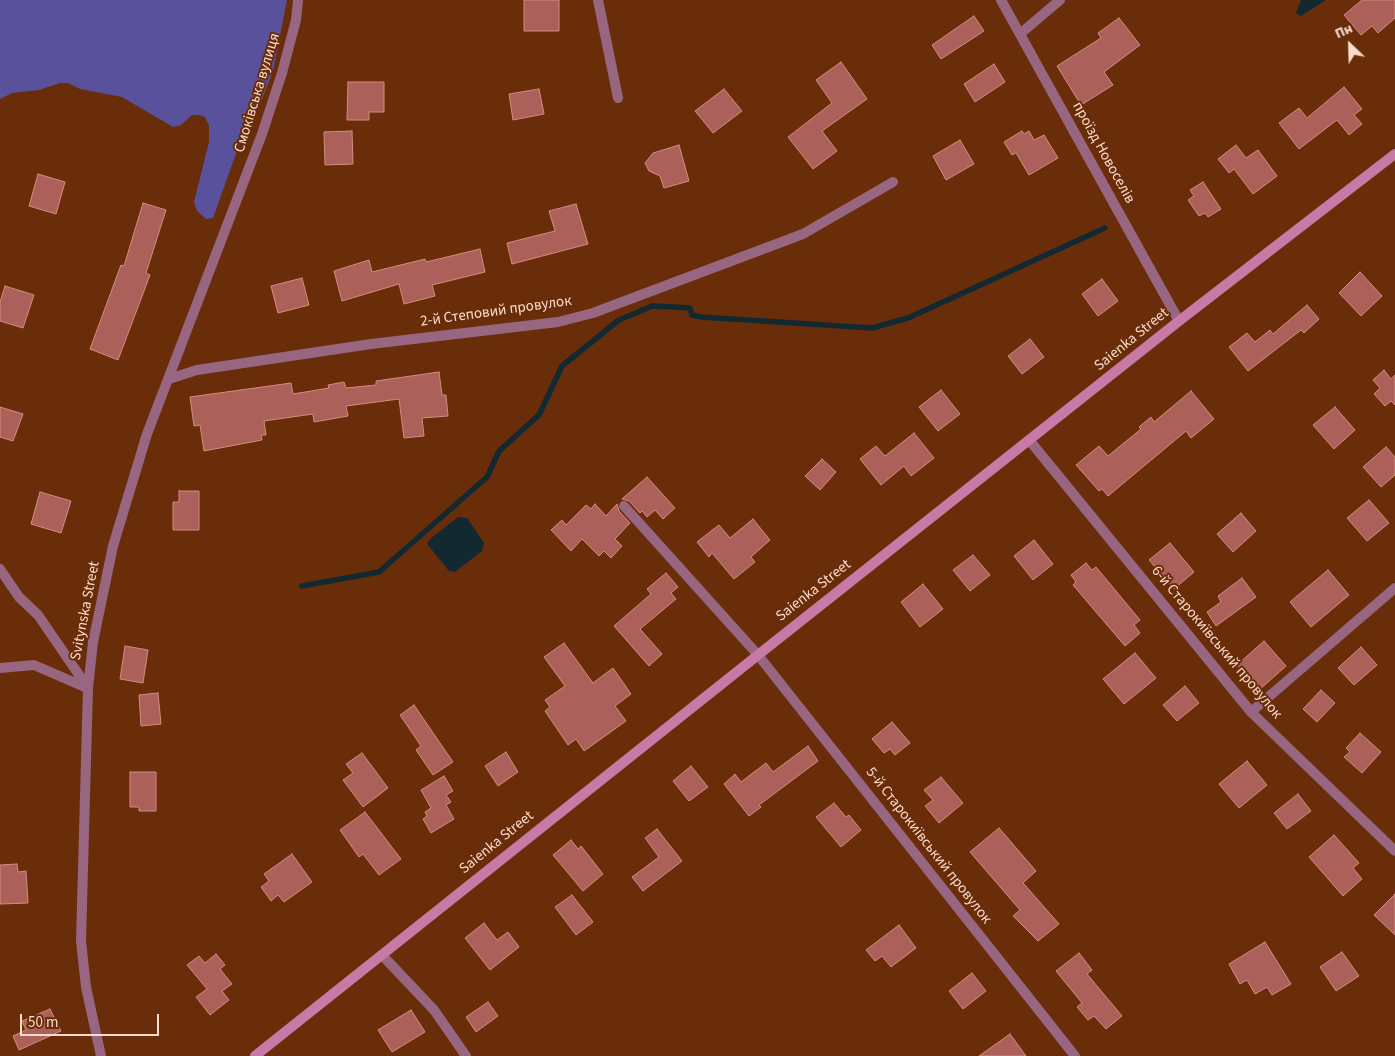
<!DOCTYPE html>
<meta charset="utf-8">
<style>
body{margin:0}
#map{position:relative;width:1395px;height:1056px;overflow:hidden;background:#6a2d09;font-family:"Source Sans 3",sans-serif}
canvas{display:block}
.north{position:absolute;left:1325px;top:20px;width:50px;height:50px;-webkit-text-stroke:4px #6a2d09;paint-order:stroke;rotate:336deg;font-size:14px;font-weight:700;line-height:20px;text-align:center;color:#fadbcd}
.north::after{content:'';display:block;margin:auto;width:18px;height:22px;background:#fadbcd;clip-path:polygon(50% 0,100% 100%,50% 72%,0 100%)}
.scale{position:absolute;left:20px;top:1014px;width:139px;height:22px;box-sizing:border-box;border:2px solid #fadbcd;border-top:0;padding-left:6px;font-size:15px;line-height:18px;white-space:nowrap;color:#fadbcd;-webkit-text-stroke:4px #6a2d09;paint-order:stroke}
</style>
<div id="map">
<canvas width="1395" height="1056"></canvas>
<div class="north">Пн</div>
<div class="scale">50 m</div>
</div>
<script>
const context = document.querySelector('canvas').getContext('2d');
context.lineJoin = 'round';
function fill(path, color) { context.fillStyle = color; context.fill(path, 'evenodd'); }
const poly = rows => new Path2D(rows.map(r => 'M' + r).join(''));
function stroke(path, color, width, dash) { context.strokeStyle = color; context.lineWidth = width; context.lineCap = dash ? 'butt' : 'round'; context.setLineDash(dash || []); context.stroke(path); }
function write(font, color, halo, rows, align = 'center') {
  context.font = font + ' "Source Sans 3",sans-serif'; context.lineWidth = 4; context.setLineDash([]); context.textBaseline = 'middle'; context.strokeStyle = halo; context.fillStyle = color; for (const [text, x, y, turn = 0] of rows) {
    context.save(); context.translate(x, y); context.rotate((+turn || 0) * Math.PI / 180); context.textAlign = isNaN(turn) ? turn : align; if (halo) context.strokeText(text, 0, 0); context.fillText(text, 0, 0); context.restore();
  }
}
const green = poly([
 [0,0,287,0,273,71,261,102,241,131,239,145,213,218,206,219,197,211,194,202,209,142,209,126,205,117,199,115,192,115,181,125,173,127,122,97,80,89,68,83,60,83,39,90,12,93,0,99]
]);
const water = poly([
 [1301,0,1326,0,1301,16,1296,13],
 [458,517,467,518,484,543,482,551,455,572,449,571,427,544,430,539]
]);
const stream = poly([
 [302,586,379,572,487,477,499,451,539,415,562,366,619,320,652,306,673,307,690,308,692,315,701,317,872,328,908,318,1105,228]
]);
const building = poly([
 [524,0,559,0,559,31,524,31,524,0],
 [1362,0,1395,0,1395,18,1378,33,1372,26,1361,35,1344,15,1362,0],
 [974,16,984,31,941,59,932,45,974,16],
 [1119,18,1140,45,1104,72,1113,85,1081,105,1057,66,1101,38,1098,33,1119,18],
 [841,62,867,99,822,131,837,151,813,169,788,137,832,103,816,80,841,62],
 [994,64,1005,82,975,102,964,84,994,64],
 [348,82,384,82,384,112,369,112,369,120,347,120,348,82],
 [1344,87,1362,109,1354,115,1362,124,1349,135,1337,120,1299,149,1279,123,1299,108,1307,118,1344,87],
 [539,89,544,114,513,120,509,94,539,89],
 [724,89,742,111,713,133,695,111,724,89],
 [352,131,353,164,325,165,324,132,352,131],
 [1022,131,1024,134,1029,131,1034,140,1044,135,1058,158,1029,175,1016,153,1012,155,1004,142,1022,131],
 [960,140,974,164,946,180,933,156,960,140],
 [679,145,689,181,664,188,660,176,649,171,645,163,653,153,679,145],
 [1236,145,1246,158,1258,150,1277,176,1253,194,1234,169,1229,173,1218,159,1236,145],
 [38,174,65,182,56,214,29,206,38,174],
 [1203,182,1221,209,1208,217,1205,213,1199,216,1188,200,1194,196,1190,190,1203,182],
 [143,203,166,210,146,273,150,275,118,360,90,349,121,265,124,266,143,203],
 [576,204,588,244,512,264,507,243,555,231,549,211,576,204],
 [480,249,485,272,432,285,435,296,404,304,399,284,342,301,334,271,369,260,372,272,425,259,426,262,480,249],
 [1360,272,1382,296,1361,316,1339,293,1360,272],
 [302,278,309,305,278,313,271,286,302,278],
 [1102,279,1118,301,1098,316,1082,294,1102,279],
 [5,286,34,295,23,328,0,321,0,302,5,286],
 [1307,305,1319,319,1304,333,1301,330,1248,371,1229,347,1247,333,1255,342,1270,330,1273,334,1307,305],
 [1030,339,1044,357,1022,374,1008,356,1030,339],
 [1384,370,1391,379,1395,375,1395,405,1391,401,1385,406,1374,394,1380,388,1373,380,1384,370],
 [439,372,442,395,446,395,448,416,422,418,424,436,404,438,399,399,346,406,348,416,314,422,313,414,264,421,266,435,261,435,262,440,204,451,200,425,194,426,190,397,291,383,293,394,329,388,328,385,344,382,346,388,376,385,376,381,439,372],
 [941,390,960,414,938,431,919,407,941,390],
 [1191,391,1214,419,1191,438,1186,431,1108,496,1102,489,1099,491,1076,465,1099,446,1108,456,1141,429,1139,427,1151,417,1154,422,1191,391],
 [0,407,23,414,13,441,0,437,0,407],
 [1335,407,1355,430,1334,449,1313,425,1335,407],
 [914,433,934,458,911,476,904,466,881,485,860,459,876,446,885,456,914,433],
 [1386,447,1395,457,1395,475,1381,487,1363,467,1386,447],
 [822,459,836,472,820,490,805,476,822,459],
 [647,477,675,508,663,519,655,510,647,517,642,511,640,513,629,501,622,499,647,477],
 [179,491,199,491,199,530,173,530,173,502,179,502,179,491],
 [40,492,71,501,61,533,31,524,40,492],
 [1369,500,1389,523,1367,541,1347,518,1369,500],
 [595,504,606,516,617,504,619,511,630,523,615,539,622,546,611,558,604,551,599,556,582,539,571,551,551,530,562,520,566,525,586,505,591,509,595,504],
 [1241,513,1256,531,1233,552,1217,534,1241,513],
 [753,519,770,540,751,557,755,562,734,579,712,553,709,557,697,542,719,525,730,538,753,519],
 [1034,540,1053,564,1033,580,1014,556,1034,540],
 [1170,543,1194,572,1174,589,1149,560,1170,543],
 [973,555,990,575,970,591,953,570,973,555],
 [1086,563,1092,570,1096,567,1140,620,1134,625,1140,633,1125,646,1073,585,1076,582,1071,575,1086,563],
 [1328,570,1349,595,1311,627,1290,602,1328,570],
 [666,573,678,587,671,593,676,599,640,629,662,654,649,666,614,626,651,594,647,589,666,573],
 [1242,578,1256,597,1216,626,1207,612,1221,602,1218,596,1242,578],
 [923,584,943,609,920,627,901,602,923,584],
 [1264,641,1286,666,1259,690,1237,665,1264,641],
 [564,643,593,683,613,668,631,694,615,706,626,721,584,751,576,739,568,745,545,711,550,707,545,700,565,686,544,657,564,643],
 [125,646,148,650,143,683,120,679,125,646],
 [1361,647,1377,665,1354,685,1338,668,1361,647],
 [1135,653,1156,678,1124,704,1103,679,1135,653],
 [1185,686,1199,703,1177,721,1163,705,1185,686],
 [1321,690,1335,703,1317,722,1303,709,1321,690],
 [158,693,161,724,141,726,139,695,158,693],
 [414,705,453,762,433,775,416,750,421,746,400,715,414,705],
 [892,722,910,743,895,755,890,749,884,753,872,739,892,722],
 [1360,733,1381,752,1362,773,1344,757,1350,752,1346,748,1360,733],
 [808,746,818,761,759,805,761,807,749,816,724,784,735,774,741,782,766,763,773,772,808,746],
 [506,752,518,772,498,786,485,766,506,752],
 [362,753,388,788,363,807,343,780,353,773,346,764,362,753],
 [1247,761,1267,785,1239,808,1219,784,1247,761],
 [691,766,708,787,689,801,673,781,691,766],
 [130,772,156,772,156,811,139,811,139,807,130,807,130,772],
 [444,776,453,791,446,795,451,802,446,805,454,819,431,833,423,819,427,816,425,812,431,808,421,790,444,776],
 [941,777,963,803,939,823,925,806,933,800,924,790,941,777],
 [1298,794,1311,811,1287,829,1274,813,1298,794],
 [834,803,846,817,849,815,861,830,841,847,816,817,834,803],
 [365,812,401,859,379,875,363,854,359,857,340,830,365,812],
 [999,828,1036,871,1023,883,1059,924,1038,941,1013,916,1020,910,970,852,999,828],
 [657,829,682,861,643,891,632,877,659,857,645,838,657,829],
 [1334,835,1359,863,1353,868,1362,879,1343,896,1309,857,1334,835],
 [571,840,578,849,581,846,603,874,583,891,553,855,571,840],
 [292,854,312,882,284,902,278,895,271,901,261,887,269,881,264,874,292,854],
 [17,864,18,872,26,871,28,903,0,904,0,865,17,864],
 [1395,894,1395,935,1374,915,1395,894],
 [572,895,593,922,576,935,555,907,572,895],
 [484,923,497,940,508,932,519,947,490,970,465,938,484,923],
 [899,925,916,948,891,967,882,956,875,961,866,950,899,925],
 [1265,942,1291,984,1272,995,1267,987,1255,994,1247,980,1240,984,1229,964,1265,942],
 [1342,952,1359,976,1336,991,1320,967,1342,952],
 [1079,953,1092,970,1087,974,1122,1016,1106,1029,1094,1016,1088,1020,1077,1007,1082,1003,1056,971,1079,953],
 [216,954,225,965,220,969,232,984,222,991,229,1000,210,1015,196,997,207,989,187,965,199,956,205,963,216,954],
 [972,973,986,991,963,1009,949,991,972,973],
 [488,1002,498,1016,476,1032,466,1017,488,1002],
 [50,1009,61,1031,19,1050,13,1036,26,1030,22,1021,50,1009],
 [411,1010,425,1032,392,1052,378,1030,411,1010],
 [1010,1034,1026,1056,979,1056,1010,1034]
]);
const lane = poly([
 [624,506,758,655],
 [0,569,19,597,38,615,88,688],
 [0,668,34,665,87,688],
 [382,955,434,1010,466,1056]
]);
const street = poly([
 [598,0,618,98],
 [1001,0,1179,321],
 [1020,34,1060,0],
 [169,379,197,370,371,344,558,322,593,313,803,234,893,182],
 [1030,441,1251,712,1395,851],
 [758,655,1075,1056],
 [1251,712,1395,588],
 [101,1056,86,987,81,941,88,688,93,642,113,546,147,434,262,134,282,73,296,20,298,0]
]);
const secondary = poly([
 [255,1056,758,655,1179,321,1395,154]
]);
const streetNames = [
 ["Смоківська вулиця",258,93,-73],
 ["проїзд Новоселів",1103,153,61],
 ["2-й Степовий провулок",496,312,-8],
 ["Saienka Street",1132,340,-39],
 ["Saienka Street",814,591,-38],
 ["Svitynska Street",86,611,-79],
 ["6-й Старокиївський провулок",1216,643,50],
 ["Saienka Street",497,843,-39],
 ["5-й Старокиївський провулок",928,846,52]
];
fill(green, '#59519b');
fill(water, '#132932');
stroke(stream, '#132932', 5.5);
fill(building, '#ab6159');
stroke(building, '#d88a81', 1);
stroke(lane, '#996681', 10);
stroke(street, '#996681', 10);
stroke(secondary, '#c879a5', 10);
write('15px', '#fadbcd', '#6a2d09', streetNames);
</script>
